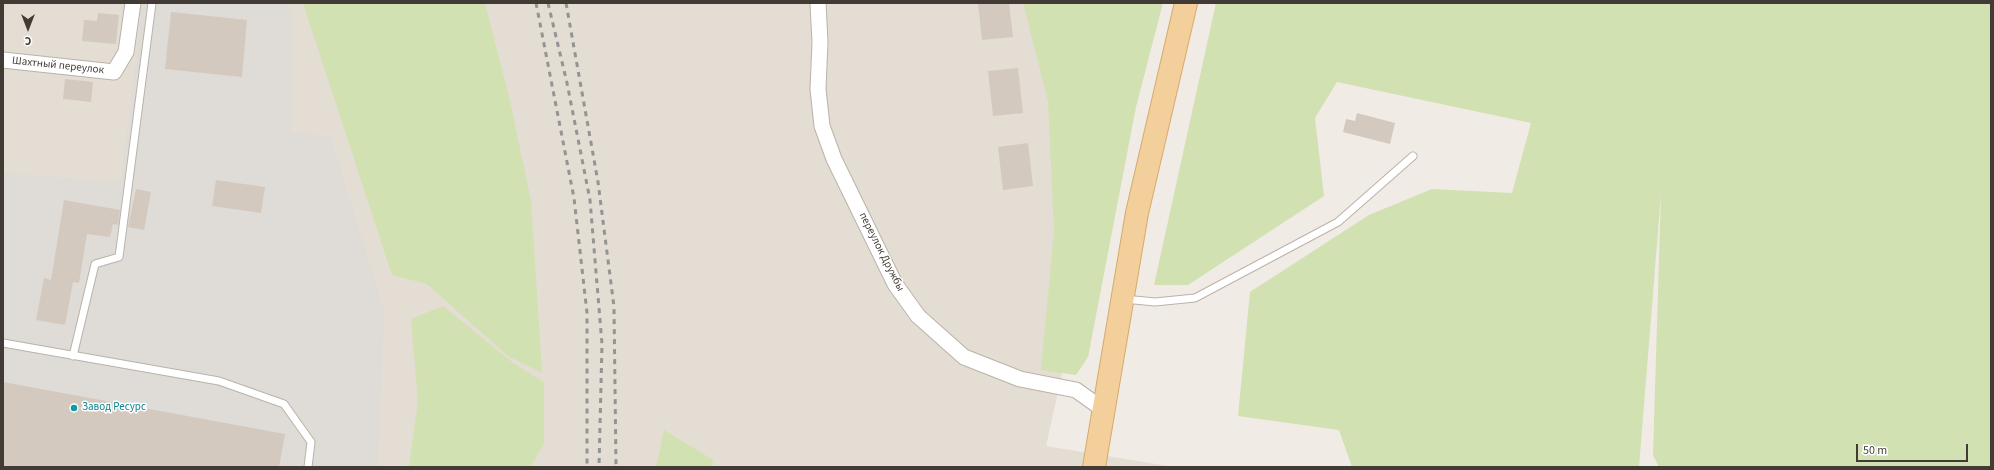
<!DOCTYPE html>
<meta charset="utf-8">
<style>
body{margin:0}
#map{position:relative;width:1994px;height:470px;overflow:hidden;background:#f0ebe5;font-family:"Source Sans 3",sans-serif}
canvas{display:block}
.frame{position:absolute;inset:0;border:4px solid #423b35;pointer-events:none}
.north{position:absolute;left:8px;top:8px;width:40px;height:40px;-webkit-text-stroke:3px #fff;paint-order:stroke;rotate:180deg;font-size:11px;font-weight:700;line-height:16px;text-align:center;color:#423b35}
.north::after{content:'';display:block;margin:auto;width:14px;height:18px;background:#423b35;clip-path:polygon(50% 0,100% 100%,50% 72%,0 100%)}
.scale{position:absolute;left:1856px;top:444px;width:112px;height:18px;box-sizing:border-box;border:2px solid #423b35;border-top:0;padding-left:5px;font-size:12px;line-height:14px;white-space:nowrap;color:#423b35;-webkit-text-stroke:3px #fff;paint-order:stroke}
</style>
<div id="map">
<canvas width="1994" height="470"></canvas>
<div class="frame"></div>
<div class="north">С</div>
<div class="scale">50 m</div>
</div>
<script>
const context = document.querySelector('canvas').getContext('2d');
context.lineJoin = 'round';
function fill(path, color) { context.fillStyle = color; context.fill(path, 'evenodd'); }
const poly = rows => new Path2D(rows.map(r => 'M' + r).join(''));
function stroke(path, color, width, dash) { context.strokeStyle = color; context.lineWidth = width; context.lineCap = dash ? 'butt' : 'round'; context.setLineDash(dash || []); context.stroke(path); }
function write(font, color, halo, rows, align = 'center') {
  context.font = font + ' "Source Sans 3",sans-serif'; context.lineWidth = 3; context.setLineDash([]); context.textBaseline = 'middle'; context.strokeStyle = halo; context.fillStyle = color; for (const [text, x, y, turn = 0] of rows) {
    context.save(); context.translate(x, y); context.rotate((+turn || 0) * Math.PI / 180); context.textAlign = isNaN(turn) ? turn : align; if (halo) context.strokeText(text, 0, 0); context.fillText(text, 0, 0); context.restore();
  }
}
const residential = poly([
 [3,3,1144,3,1046,446,1174,467,3,467]
]);
const industrial = poly([
 [143,3,286,3,292,16,291,132,330,136,384,311,378,467,3,467,3,173,120,182]
]);
const green = poly([
 [303,3,485,3,510,101,531,201,542,373,508,356,427,284,392,275],
 [1023,3,1163,3,1136,107,1088,357,1076,375,1041,370,1054,231,1048,101],
 [1216,3,1991,3,1991,467,1659,467,1653,455,1661,194,1639,467,1352,467,1339,430,1238,416,1250,292,1369,215,1432,189,1512,193,1531,123,1337,82,1315,118,1324,196,1188,285,1154,285],
 [443,306,513,363,544,382,544,444,530,467,409,467,418,401,411,319],
 [664,430,713,460,712,467,656,467]
]);
const building = poly([
 [978,3,1009,3,1013,37,982,40],
 [171,12,247,20,242,77,165,69],
 [98,13,119,15,116,44,82,41,84,20,97,21],
 [1018,68,1023,113,993,116,988,71],
 [65,79,93,82,91,102,63,99],
 [1357,113,1395,123,1390,144,1343,132,1346,119,1355,121],
 [1028,143,1033,186,1003,190,998,147],
 [216,180,265,187,261,213,212,206],
 [136,189,151,192,144,230,128,227],
 [64,200,120,210,118,225,113,224,110,237,87,234,79,283,73,282,65,325,36,320,44,278,51,280],
 [3,382,285,434,279,467,3,467]
]);
const lane = poly([
 [1124,299,1155,302,1195,298,1338,222,1413,156],
 [3,343,219,381,284,404,311,442,308,467],
 [73,356,95,264,119,257,152,3]
]);
const street = poly([
 [818,3,820,42,818,89,822,126,834,159,895,284,918,316,964,357,1020,379,1076,390,1104,410],
 [3,60,114,72,126,52,133,3]
]);
const primary = poly([
 [1094,467,1137,213,1186,3]
]);
const rail = poly([
 [536,3,574,198,587,313,587,467],
 [548,3,567,83,590,200,602,344,599,467],
 [566,3,598,182,614,307,616,467]
]);
const markers = [
 [74,408,4,"#0f9aa8"]
];
const streetNames = [
 ["Шахтный переулок",58,66,6],
 ["переулок Дружбы",881,252,63]
];
const cultureNames = [
 ["Завод Ресурс",82,408]
];
fill(residential, '#e4ddd3');
fill(industrial, '#dfdbd7');
fill(green, '#d1e1b1');
fill(building, '#d4c9be');
stroke(lane, '#bbb2a9', 9);
stroke(street, '#bbb2a9', 17);
stroke(primary, '#d6aa6d', 24);
stroke(lane, '#fff', 7);
stroke(street, '#fff', 15);
stroke(primary, '#f3d09b', 22);
stroke(rail, '#949494', 3, [5, 5]);
for (const [x, y, r, color] of markers) { const dot = new Path2D(); dot.arc(x, y, r, 0, 2 * Math.PI); context.fillStyle = color; context.fill(dot); stroke(dot, '#fff', 1.5); }
write('11px', '#423b35', '#fff', streetNames);
write('11px', '#0d838f', '#fff', cultureNames, 'left');
</script>
